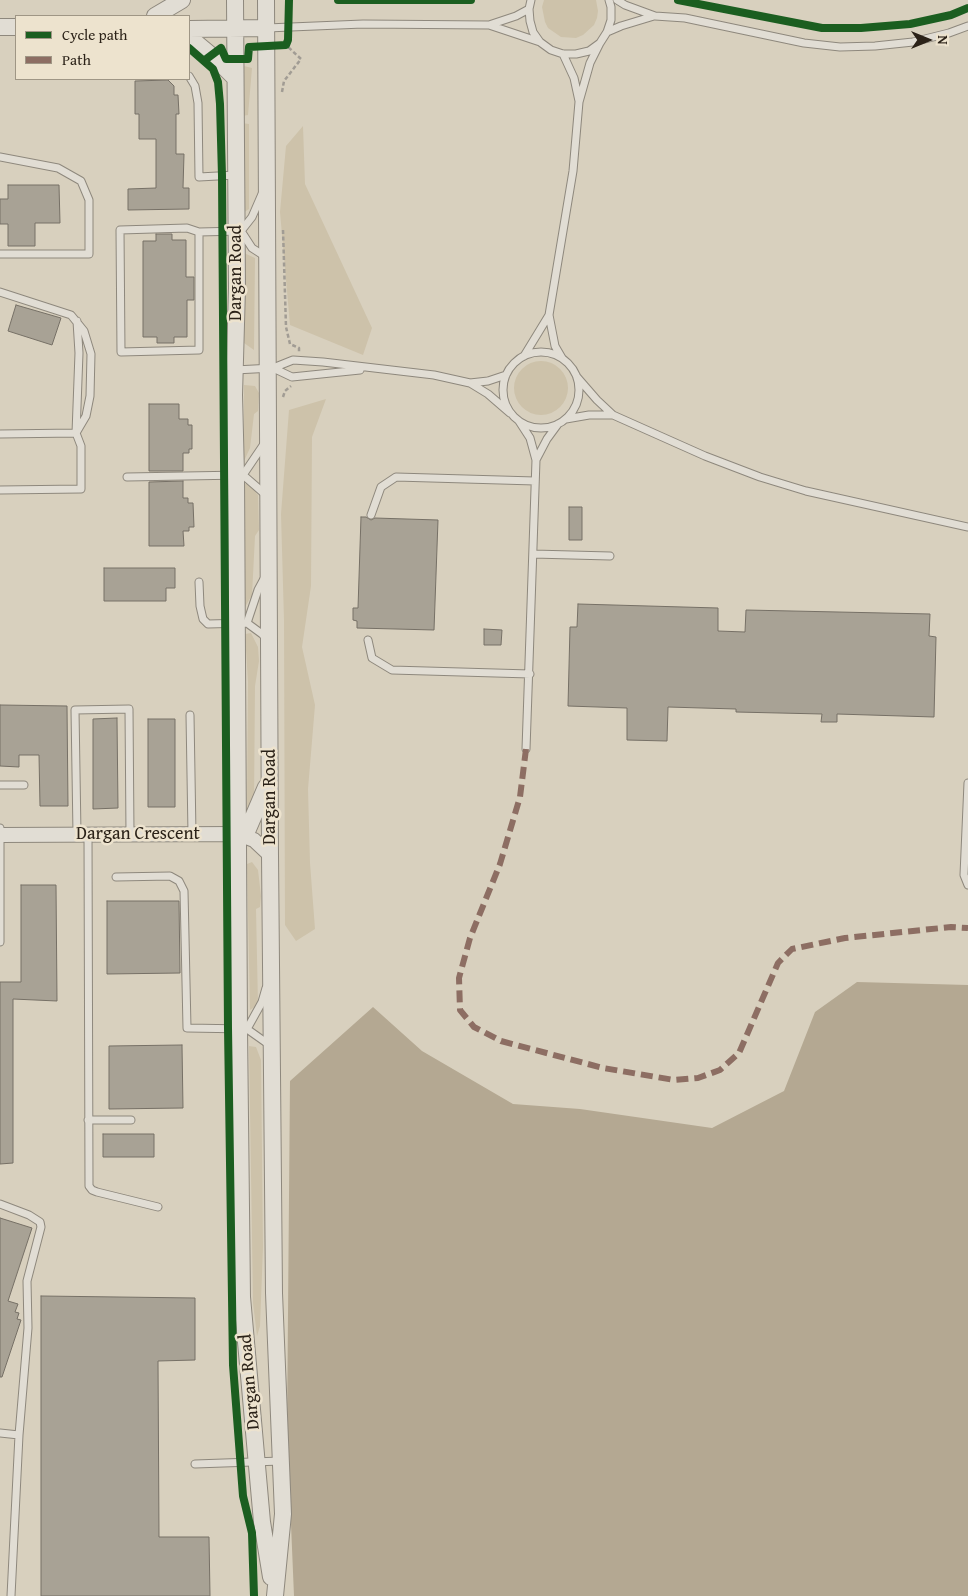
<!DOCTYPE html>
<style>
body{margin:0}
#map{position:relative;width:968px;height:1596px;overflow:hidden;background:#d8d0be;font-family:"Gentium Book Plus",serif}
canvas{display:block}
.legend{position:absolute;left:15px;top:15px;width:175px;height:65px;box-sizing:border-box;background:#ede3ce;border:1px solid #9f9685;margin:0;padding:6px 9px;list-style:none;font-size:15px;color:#2b2218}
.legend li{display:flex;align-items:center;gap:10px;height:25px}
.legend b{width:25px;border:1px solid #9f9685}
.north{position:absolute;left:903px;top:15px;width:50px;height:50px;-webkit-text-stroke:4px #ede3ce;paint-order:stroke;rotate:90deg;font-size:14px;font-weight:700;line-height:20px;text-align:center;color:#2b2218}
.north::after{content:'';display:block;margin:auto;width:18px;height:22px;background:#2b2218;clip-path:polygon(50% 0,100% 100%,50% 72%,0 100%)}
</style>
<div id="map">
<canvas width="968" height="1596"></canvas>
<ul class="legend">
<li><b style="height:6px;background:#1b5e20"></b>Cycle path</li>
<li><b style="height:6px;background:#8d6e63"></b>Path</li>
</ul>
<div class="north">N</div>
</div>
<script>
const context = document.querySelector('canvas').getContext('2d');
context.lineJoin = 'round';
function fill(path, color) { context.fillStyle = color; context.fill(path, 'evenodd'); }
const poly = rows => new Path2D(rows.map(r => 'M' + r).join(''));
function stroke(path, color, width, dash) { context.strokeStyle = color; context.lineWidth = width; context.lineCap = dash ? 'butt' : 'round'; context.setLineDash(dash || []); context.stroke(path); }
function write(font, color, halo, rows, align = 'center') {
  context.font = font + ' "Gentium Book Plus",serif'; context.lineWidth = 5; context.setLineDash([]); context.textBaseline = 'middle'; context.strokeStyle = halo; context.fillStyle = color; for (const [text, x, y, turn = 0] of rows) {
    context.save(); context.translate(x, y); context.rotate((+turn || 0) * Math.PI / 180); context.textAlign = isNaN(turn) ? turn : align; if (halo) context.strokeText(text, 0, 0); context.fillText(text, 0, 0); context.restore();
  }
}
const green = poly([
 [544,0,596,0,598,11,597,18,594,25,583,35,576,38,561,37,548,28,545,22,542,7],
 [244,66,252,68,248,115,242,116],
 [242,123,249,124,249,209,243,213],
 [303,126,305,184,372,328,363,355,290,325,280,212,286,146],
 [244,253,255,258,254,350,244,343],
 '514 388a27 27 0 1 1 54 0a27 27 0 1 1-54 0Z',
 [244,385,255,386,259,393,258,411,254,414,250,448,244,461],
 [326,399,312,437,311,586,302,647,315,705,308,789,310,863,315,929,296,941,285,925,284,620,281,514,289,410],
 [245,484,249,484,258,495,259,530,255,536,252,595,245,607],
 [251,633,258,647,259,661,255,686,254,802,252,808,247,809,248,682,245,634],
 [252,862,258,870,261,896,260,907,256,909,258,1005,250,1010,247,864],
 [249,1046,256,1047,261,1060,263,1247,260,1326,257,1336,253,1303]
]);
const water = poly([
 [857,982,968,985,968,1596,294,1596,287,1429,290,1081,373,1007,422,1051,513,1104,580,1109,712,1128,784,1091,815,1012]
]);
const building = poly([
 [168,80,174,86,174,95,178,95,179,114,176,114,176,154,184,154,183,188,189,188,189,209,128,210,128,189,156,188,156,139,139,139,139,114,135,114,135,81,168,80],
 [8,185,59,185,60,223,35,223,35,246,8,246,8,224,0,224,0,199,8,199,8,185],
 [156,234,172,234,172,240,186,240,186,277,194,277,194,300,187,300,187,337,174,337,174,343,157,343,157,337,143,337,143,241,156,241,156,234],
 [16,305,61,318,52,345,8,331,16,305],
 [149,404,179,404,179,419,188,419,188,425,192,425,192,449,189,449,189,453,183,453,183,471,149,471,149,404],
 [183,481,183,498,188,498,188,503,193,503,194,527,189,527,189,531,183,531,184,546,149,546,149,482,183,481],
 [569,507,582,507,582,540,569,540,569,507],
 [361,517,366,517,371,520,375,518,438,520,434,630,357,628,357,621,353,620,353,608,358,608,361,517],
 [104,568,175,568,175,588,166,588,166,601,104,601,104,568],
 [578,604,718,608,718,631,745,632,746,610,930,614,929,636,936,637,934,717,837,714,837,722,821,722,822,714,736,712,736,709,668,707,667,741,627,740,627,708,568,706,570,627,577,627,578,604],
 [484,629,502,630,501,645,484,645,484,629],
 [0,705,67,706,68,806,40,806,39,755,19,755,19,767,0,766,0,705],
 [117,718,118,808,93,809,93,719,117,718],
 [148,719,175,719,175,807,148,807,148,719],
 [21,885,56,885,57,1001,13,999,13,1163,0,1164,0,982,21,982,21,885],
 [107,901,179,901,180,973,107,974,107,901],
 [182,1045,183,1108,109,1109,109,1046,182,1045],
 [103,1134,154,1134,154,1157,103,1157,103,1134],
 [0,1218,32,1228,8,1301,18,1304,15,1312,19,1313,17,1319,21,1320,2,1377,0,1377,0,1218],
 [41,1296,195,1298,195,1360,158,1361,159,1537,209,1537,210,1596,41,1596,41,1296]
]);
const path = poly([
 [282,92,284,81,301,59,286,45],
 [283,230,286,327,290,344,299,348,299,353],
 [283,397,285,391,291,386]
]);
const service = poly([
 [531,0,529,9,530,21,533,32,540,42,551,50,563,54,576,54,589,51,600,43,607,32,611,20,611,7,609,0],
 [617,0,625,5,655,16,685,18,804,43,840,47,875,46,913,42,949,33,968,26],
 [489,25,516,16,529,9],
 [267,28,363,24,489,25,540,42],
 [607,32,621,26,654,16],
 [563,54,574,78,579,101],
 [189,76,195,86,198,103,199,177,236,175],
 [0,157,58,168,81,181,89,200,89,254,0,254],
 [241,231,252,248,266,257],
 [199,232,199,350,121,352,120,230,187,228,199,232,241,231,252,217,262,194],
 [0,292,71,315,84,331,91,354,90,396,86,416,76,433],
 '503 390a38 38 0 1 1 76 0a38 38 0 1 1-76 0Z',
 [524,356,549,315],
 [562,358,555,346,549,315,573,171,579,102,590,63,600,43],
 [273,368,292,377,360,370],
 [235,370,273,368,293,360,323,362,434,375,470,383,488,394,510,413],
 [577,377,597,400,613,415,705,456,760,477,806,491,968,527],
 [470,383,488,381,506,375],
 [566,419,589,415,613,415],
 [519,421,530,438,536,460,526,749],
 [0,434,76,433],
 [536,460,547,439,558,424],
 [243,475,264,444],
 [127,477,243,475,266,495],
 [0,490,81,489,81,446,76,433,79,353,77,321],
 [371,515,381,487,396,477,535,481],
 [533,554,610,556],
 [199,582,200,606,203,619,208,624,247,623,262,634,266,638],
 [247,623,258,590,265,577],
 [368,640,372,658,392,670,530,674],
 [190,715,192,834],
 [968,783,964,875,968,885],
 [0,785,24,785],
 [0,828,0,942],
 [77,834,75,710,129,709,130,834],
 [88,834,89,1186,92,1190,97,1192,158,1207],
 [116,877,170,876,179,881,184,891,187,1028,247,1029,271,1046],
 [247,1029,262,1002,266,988],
 [88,1120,131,1120],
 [0,1204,29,1215,40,1222,41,1227,27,1281,28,1328,19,1435,11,1596],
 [0,1433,19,1435],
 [195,1464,281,1461]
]);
const minor = poly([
 [0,835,238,834,254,840,270,855]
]);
const tertiary = poly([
 [235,0,237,288,234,395,236,475,239,1029,242,1297,262,1522,271,1577],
 [266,0,270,855,274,1293,283,1514,275,1596],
 [155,16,182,0],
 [0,27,16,27],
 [189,29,267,28],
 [189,37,219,62,235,78],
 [245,836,266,787]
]);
const quiet = poly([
 [526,749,520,797,500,864,470,938,459,978,460,1010,474,1027,501,1041,603,1068,674,1080,698,1078,720,1070,739,1053,778,963,792,949,845,938,951,927,968,928]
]);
const cycleway = poly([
 [338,0,471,0],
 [678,0,822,28,861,28,910,24,951,15,968,8],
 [189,48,213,69,218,82,220,104,222,176,228,1028,233,1365,243,1496,252,1533,254,1596],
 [205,60,221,48,226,59,248,59,249,47,286,45,288,40,289,0]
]);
const streetNames = [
 ["Dargan Road",236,273,-90],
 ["Dargan Road",270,797,-90],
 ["Dargan Crescent",138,834],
 ["Dargan Road",250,1382,-95]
];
fill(green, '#cdc2aa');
fill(water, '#b4a892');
fill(building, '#a8a295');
stroke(building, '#767066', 1);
stroke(service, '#8e887d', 9);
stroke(minor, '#8e887d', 16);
stroke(tertiary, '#8e887d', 18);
stroke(path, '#a19c94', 2.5, [4, 2.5]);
stroke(service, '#e1ddd4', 7);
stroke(minor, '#e1ddd4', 14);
stroke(tertiary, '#e1ddd4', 16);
stroke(quiet, '#8d6e63', 6, [12, 6]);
stroke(cycleway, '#1b5e20', 8);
write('18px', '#2b2218', '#ede3ce', streetNames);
</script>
